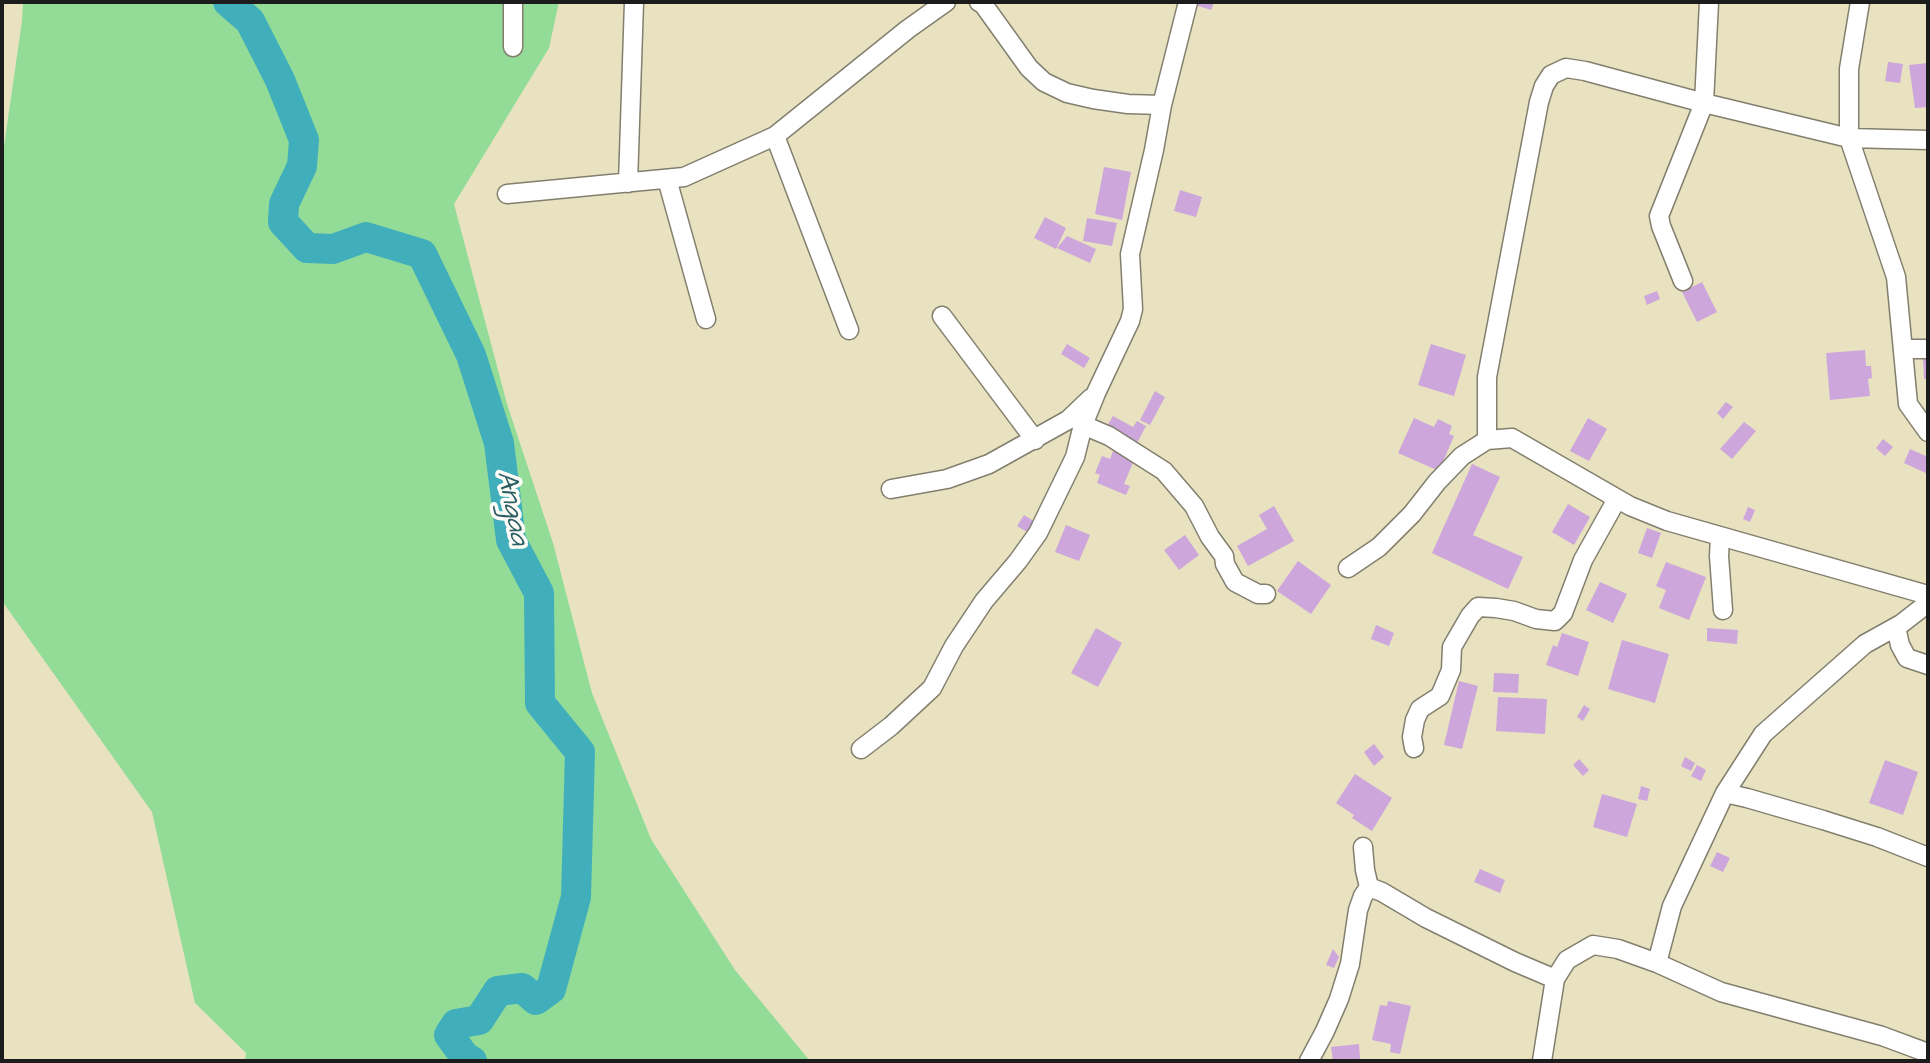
<!DOCTYPE html>
<style>
body{margin:0}
#map{position:relative;width:1930px;height:1063px;overflow:hidden;background:#e8e2c0;font-family:"Architects Daughter",sans-serif}
canvas{display:block}
.frame{position:absolute;inset:0;border:4px solid #1c1c1c;pointer-events:none}
</style>
<div id="map">
<canvas width="1930" height="1063"></canvas>
<div class="frame"></div>
</div>
<script>
const context = document.querySelector('canvas').getContext('2d');
context.lineJoin = 'round';
function fill(path, color) { context.fillStyle = color; context.fill(path, 'evenodd'); }
const poly = rows => new Path2D(rows.map(r => 'M' + r).join(''));
function stroke(path, color, width, dash) { context.strokeStyle = color; context.lineWidth = width; context.lineCap = dash ? 'butt' : 'round'; context.setLineDash(dash || []); context.stroke(path); }
function write(font, color, halo, rows, align = 'center') {
  context.font = font + ' "Architects Daughter",sans-serif'; context.lineWidth = 7; context.setLineDash([]); context.textBaseline = 'middle'; context.strokeStyle = halo; context.fillStyle = color; for (const [text, x, y, turn = 0] of rows) {
    context.save(); context.translate(x, y); context.rotate((+turn || 0) * Math.PI / 180); context.textAlign = isNaN(turn) ? turn : align; if (halo) context.strokeText(text, 0, 0); context.fillText(text, 0, 0); context.restore();
  }
}
const green = poly([
 [23,2,559,2,549,48,454,204,507,404,553,543,592,693,651,839,735,970,810,1061,245,1061,246,1053,195,1003,152,812,2,601,2,160,22,21]
]);
const river = poly([
 [228,2,250,21,280,80,304,140,302,166,284,204,283,222,307,248,333,249,366,237,422,254,471,355,499,443,511,540,539,593,540,703,580,752,576,897,551,989,536,1000,522,988,498,991,479,1020,456,1024,449,1035,465,1057,472,1061]
]);
const building = poly([
 [1193,2,1214,2,1211,10,1192,4],
 [1888,62,1903,64,1900,83,1885,81],
 [1928,63,1928,107,1915,108,1909,65],
 [1104,167,1131,172,1122,220,1095,214],
 [1180,190,1202,197,1196,217,1174,211],
 [1045,217,1066,228,1056,249,1034,238],
 [1087,218,1117,223,1112,246,1083,241],
 [1067,236,1096,249,1090,263,1057,248],
 [1702,282,1717,312,1697,322,1682,292],
 [1657,291,1660,299,1647,305,1644,296],
 [1067,344,1090,358,1084,368,1061,354],
 [1431,344,1466,355,1454,396,1418,385],
 [1865,350,1866,366,1871,366,1872,378,1868,379,1870,396,1830,400,1826,353],
 [1923,358,1928,358,1928,379,1924,379],
 [1155,391,1165,397,1150,425,1140,420],
 [1726,402,1733,407,1723,419,1717,413],
 [1113,416,1133,427,1137,421,1146,426,1137,443,1107,426],
 [1414,418,1434,427,1438,419,1452,426,1449,434,1454,436,1439,471,1398,453],
 [1588,418,1607,429,1589,461,1570,451],
 [1744,422,1756,431,1732,459,1720,449],
 [1883,439,1893,447,1885,456,1876,448],
 [1910,449,1928,457,1928,474,1904,463],
 [1113,451,1134,460,1124,484,1130,486,1126,495,1097,483,1100,475,1095,473,1102,456,1110,459],
 [1472,464,1500,477,1473,535,1523,557,1508,589,1432,553],
 [1568,504,1590,517,1574,545,1552,532],
 [1274,506,1294,541,1248,566,1237,546,1267,529,1259,515],
 [1748,507,1755,510,1750,522,1743,519],
 [1024,515,1035,522,1029,533,1017,526],
 [1066,525,1090,535,1079,561,1055,552],
 [1647,528,1661,533,1652,558,1638,553],
 [1185,535,1199,555,1179,570,1164,550],
 [1298,561,1331,585,1311,614,1277,591],
 [1666,562,1706,577,1689,620,1659,608,1666,590,1656,586],
 [1600,582,1627,594,1613,623,1586,610],
 [1376,625,1394,633,1389,646,1371,639],
 [1096,628,1122,643,1098,687,1071,673],
 [1707,628,1738,630,1737,644,1707,641],
 [1562,633,1589,642,1578,676,1546,665,1553,645,1557,647],
 [1622,640,1669,654,1655,703,1608,689],
 [1494,673,1519,674,1518,693,1493,692],
 [1459,681,1478,686,1462,749,1444,745],
 [1498,697,1547,699,1545,734,1496,731],
 [1584,705,1590,709,1583,721,1577,717],
 [1374,744,1384,757,1374,766,1364,752],
 [1685,757,1695,763,1691,771,1681,766],
 [1579,759,1589,770,1583,776,1573,765],
 [1885,760,1918,772,1903,815,1869,803],
 [1697,765,1706,770,1701,781,1691,776],
 [1355,774,1392,798,1372,831,1352,818,1354,815,1336,803],
 [1641,786,1650,789,1647,801,1638,799],
 [1602,794,1637,804,1627,837,1593,827],
 [1717,852,1730,858,1723,872,1710,866],
 [1480,869,1505,880,1500,893,1474,882],
 [1333,949,1339,957,1334,968,1326,965],
 [1388,1001,1411,1006,1400,1054,1390,1052,1391,1044,1372,1040,1380,1005,1387,1006],
 [1359,1044,1360,1059,1333,1061,1331,1047]
]);
const minor = poly([
 [513,2,513,47],
 [979,2,983,4,1029,68,1044,82,1067,93,1093,99,1128,104,1162,105],
 [1860,2,1849,69,1849,138,1896,277,1908,404,1928,432],
 [775,136,849,330],
 [667,179,706,319],
 [628,183,634,2],
 [507,194,684,177,775,136,908,29,946,2],
 [1683,281,1661,226,1659,216,1704,103,1709,2],
 [942,316,1035,440],
 [1903,349,1928,349],
 [1083,425,1109,436,1164,471,1194,506,1210,537,1224,556,1225,564,1235,582,1258,594,1266,594],
 [1487,440,1487,377,1539,102,1544,86,1551,75,1566,68,1585,71,1704,103,1849,138,1928,140],
 [891,489,947,479,989,464,1068,420,1091,398],
 [1720,537,1719,556,1723,610],
 [1348,568,1379,547,1412,514,1437,482,1462,456,1487,440,1512,438,1630,506,1667,521,1928,595],
 [1896,627,1900,645,1907,658,1928,665],
 [1414,748,1412,737,1415,720,1420,709,1440,696,1451,670,1452,647,1470,616,1478,607,1496,608,1514,611,1536,619,1555,621,1563,613,1583,560,1617,499],
 [861,749,891,726,932,688,954,646,984,601,1018,561,1038,533,1075,457,1083,425,1096,393,1130,321,1133,309,1130,254,1154,150,1162,105,1188,2],
 [1725,793,1747,798,1823,820,1877,837,1928,857],
 [1363,847,1365,870,1369,887,1382,892,1426,918,1515,962,1555,979],
 [1657,963,1672,906,1725,793,1763,734,1865,644,1901,624,1928,603],
 [1309,1061,1325,1031,1339,999,1350,964,1358,910,1363,896,1369,887],
 [1542,1061,1555,979,1567,960,1593,945,1618,949,1657,963,1721,992,1882,1036,1928,1053]
]);
const waterNames = [
 ["Angaa",511,508,79]
];
fill(green, '#93dc98');
stroke(river, '#40afbb', 30);
fill(building, '#cda6db');
stroke(minor, '#827f6e', 21);
stroke(minor, '#fff', 18);
write('italic 28px', '#2c5e64', '#fdfcf7', waterNames);
</script>
